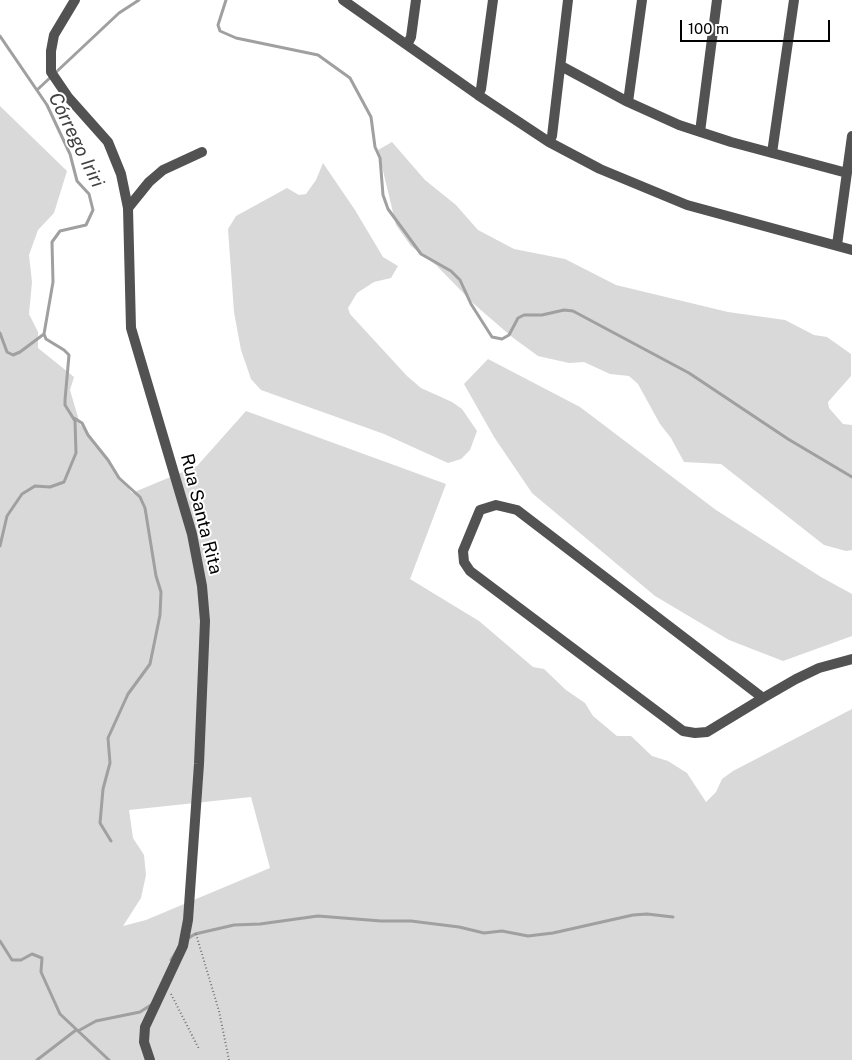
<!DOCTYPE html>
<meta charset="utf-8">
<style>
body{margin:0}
#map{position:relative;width:852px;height:1060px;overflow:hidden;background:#fff;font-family:"Public Sans",sans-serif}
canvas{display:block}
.scale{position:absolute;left:680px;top:20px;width:150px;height:22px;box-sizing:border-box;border:2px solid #000;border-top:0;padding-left:6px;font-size:15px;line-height:18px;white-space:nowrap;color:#000;-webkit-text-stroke:4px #fff;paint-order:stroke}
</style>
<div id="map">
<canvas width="852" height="1060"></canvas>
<div class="scale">100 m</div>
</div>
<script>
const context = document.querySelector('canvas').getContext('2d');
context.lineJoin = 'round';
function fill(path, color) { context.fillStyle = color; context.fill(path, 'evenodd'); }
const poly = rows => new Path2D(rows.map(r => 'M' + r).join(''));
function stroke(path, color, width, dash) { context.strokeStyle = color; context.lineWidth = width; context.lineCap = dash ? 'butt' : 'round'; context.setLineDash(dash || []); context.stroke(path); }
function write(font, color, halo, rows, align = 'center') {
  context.font = font + ' "Public Sans",sans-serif'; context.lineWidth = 4; context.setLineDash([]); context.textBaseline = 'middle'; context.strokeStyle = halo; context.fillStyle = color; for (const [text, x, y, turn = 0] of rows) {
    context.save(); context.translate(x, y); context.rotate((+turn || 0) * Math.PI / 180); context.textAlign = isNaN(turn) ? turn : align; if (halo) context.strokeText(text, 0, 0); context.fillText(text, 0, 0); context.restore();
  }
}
const green = poly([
 [0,106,67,171,54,213,38,230,29,255,32,282,29,314,38,332,38,348,74,377,70,390,80,424,132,493,197,466,246,411,446,484,410,579,479,621,533,667,544,669,566,690,585,703,593,716,617,736,631,736,652,756,668,761,687,773,706,802,716,792,722,779,733,771,852,709,852,1060,0,1060],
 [251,797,270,868,146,920,123,926,141,898,146,875,144,855,133,838,129,810],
 [392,142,425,180,456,205,478,230,514,249,565,259,616,285,728,312,785,320,814,335,827,337,851,354,851,376,828,402,829,408,843,424,852,425,852,550,846,551,824,545,721,464,684,462,671,438,660,424,638,384,629,376,610,374,584,362,569,363,538,356,512,337,475,305,436,265,411,246,396,225,378,150],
 [323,163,355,210,383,257,398,266,391,278,374,282,357,293,348,308,350,314,407,376,421,388,452,402,462,409,477,431,470,450,461,459,448,463,384,434,261,390,251,379,241,350,234,312,228,229,236,216,287,188,299,195,306,194,316,180],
 [488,359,580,407,716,510,821,577,852,594,852,636,783,661,729,640,655,596,532,493,494,437,464,384]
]);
const stream = poly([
 [226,0,218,25,220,31,236,38,318,55,350,78,371,117,375,147,380,158,383,195,388,209,421,254,451,271,460,280,471,304,492,337,502,339,509,335,518,318,524,315,542,315,564,310,573,311,689,373,788,439,852,477],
 [0,36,47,105,70,154,77,181,89,194,93,210,86,225,60,231,52,242,53,282,44,334,46,339,64,350,69,355,65,400,65,405,75,421,76,453,64,482,50,487,35,486,22,494,7,516,0,546],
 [37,90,119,13,139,0],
 [0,333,7,352,13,355,20,352,44,334],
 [74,418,82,423,88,435,108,460,119,478,140,497,145,508,156,576,161,592,160,615,150,664,128,694,108,738,110,763,103,789,100,823,111,841],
 [187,939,195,934,234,925,260,924,318,916,381,921,411,921,459,927,484,933,502,931,528,936,553,933,633,915,647,914,673,917],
 [0,941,12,960,21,960,32,954,42,958,41,972,60,1014,109,1060],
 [171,960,178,949],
 [78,1031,96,1021,140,1012,151,1005],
 [37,1060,76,1030]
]);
const path = poly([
 [196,934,219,1011,229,1060],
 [171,994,199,1049]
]);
const minor = poly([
 [343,0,478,95,549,142,600,169,687,205,852,250],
 [407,45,411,37,416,0],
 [561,66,628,102,679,125,731,142,847,173],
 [478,95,481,89,493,0],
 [628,102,642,0],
 [700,132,717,0],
 [549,142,552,136,568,0],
 [772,153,794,0],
 [128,208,149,182,163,170,202,152],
 [837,245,852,136],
 [763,698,517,510,496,505,480,510,463,551,464,562,470,571,683,731,695,733,707,732,763,698,796,679,819,668,852,659]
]);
const tertiary = poly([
 [75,0,54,35,51,51,51,72,68,97,108,142,121,174,128,208,131,328,192,534,202,586,205,621,199,764,188,920,183,946,145,1027,144,1042,150,1060]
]);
const streetNames = [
 ["Rua Santa Rita",201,514,76]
];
const waterNames = [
 ["Córrego Iriri",76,140,64]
];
fill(green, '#d9d9d9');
stroke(stream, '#a0a0a0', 3);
stroke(path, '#747474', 2, [1, 2.5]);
stroke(minor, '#525252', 10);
stroke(tertiary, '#525252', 10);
write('18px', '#000', '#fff', streetNames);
write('italic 19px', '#414141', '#fff', waterNames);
</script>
